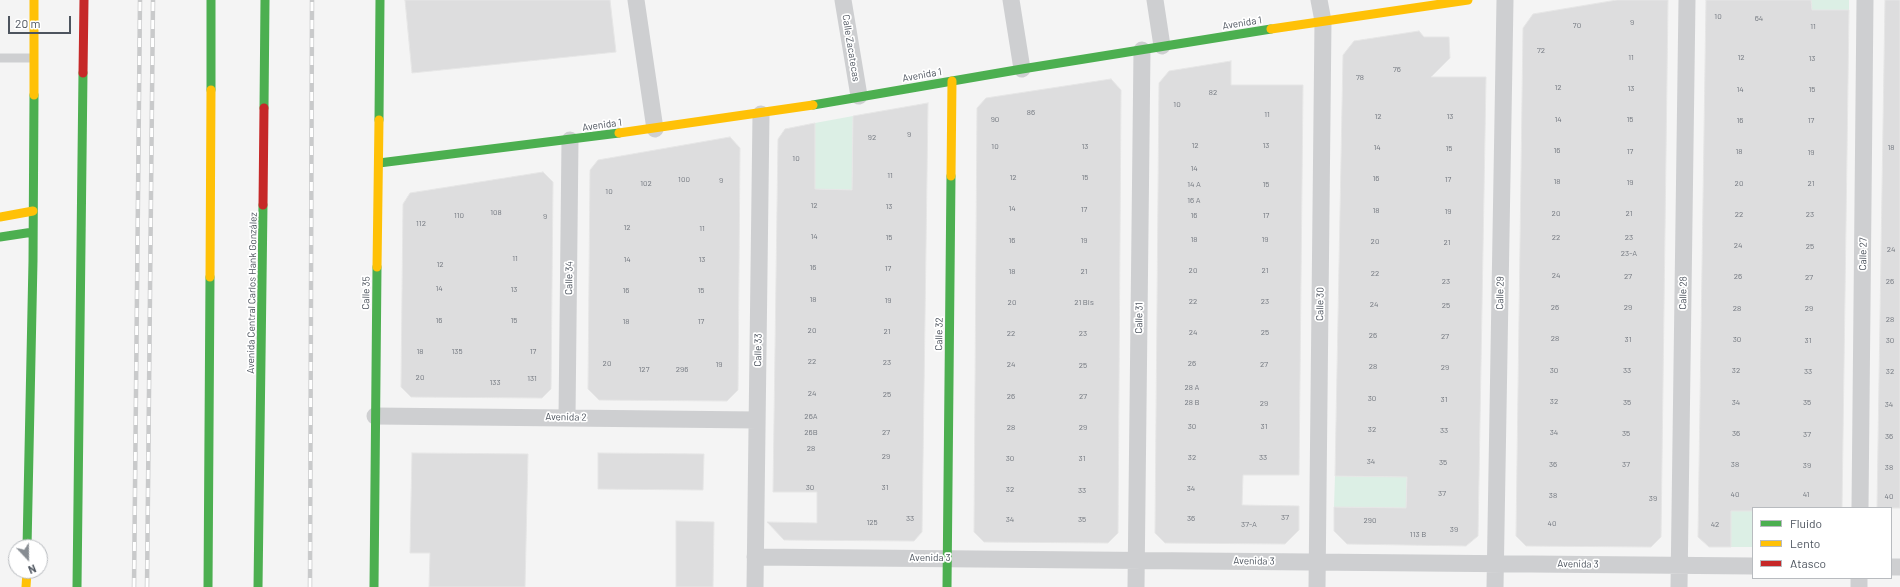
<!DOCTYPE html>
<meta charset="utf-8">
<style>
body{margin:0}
#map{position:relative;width:1900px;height:587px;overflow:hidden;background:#f4f4f4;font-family:Barlow,sans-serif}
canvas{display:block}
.legend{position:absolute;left:1752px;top:507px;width:140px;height:72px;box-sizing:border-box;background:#fff;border:1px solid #b8bbbf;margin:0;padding:5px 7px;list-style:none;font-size:12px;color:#4d545e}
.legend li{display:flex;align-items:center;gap:8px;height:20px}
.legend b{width:20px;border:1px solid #b8bbbf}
.north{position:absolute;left:8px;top:539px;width:40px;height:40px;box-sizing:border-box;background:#fff;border:1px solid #b8bbbf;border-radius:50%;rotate:158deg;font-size:11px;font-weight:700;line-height:16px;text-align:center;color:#4d545e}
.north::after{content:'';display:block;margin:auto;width:14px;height:18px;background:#878c92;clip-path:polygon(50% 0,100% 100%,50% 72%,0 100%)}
.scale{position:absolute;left:8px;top:16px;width:63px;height:18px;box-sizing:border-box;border:2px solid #4d545e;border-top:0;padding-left:5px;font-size:12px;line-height:14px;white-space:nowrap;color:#4d545e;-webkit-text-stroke:3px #fff;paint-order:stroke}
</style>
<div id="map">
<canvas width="1900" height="587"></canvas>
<ul class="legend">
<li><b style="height:5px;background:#4caf50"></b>Fluido</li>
<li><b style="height:5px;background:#ffc107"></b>Lento</li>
<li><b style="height:5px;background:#c62828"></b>Atasco</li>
</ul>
<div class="north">N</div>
<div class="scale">20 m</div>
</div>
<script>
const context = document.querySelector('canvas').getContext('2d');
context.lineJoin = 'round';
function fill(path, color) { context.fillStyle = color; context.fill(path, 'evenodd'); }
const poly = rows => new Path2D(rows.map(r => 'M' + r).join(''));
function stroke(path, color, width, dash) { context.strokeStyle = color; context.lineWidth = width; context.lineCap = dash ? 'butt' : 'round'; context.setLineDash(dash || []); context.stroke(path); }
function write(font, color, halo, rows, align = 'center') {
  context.font = font + ' Barlow,sans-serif'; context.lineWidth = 3.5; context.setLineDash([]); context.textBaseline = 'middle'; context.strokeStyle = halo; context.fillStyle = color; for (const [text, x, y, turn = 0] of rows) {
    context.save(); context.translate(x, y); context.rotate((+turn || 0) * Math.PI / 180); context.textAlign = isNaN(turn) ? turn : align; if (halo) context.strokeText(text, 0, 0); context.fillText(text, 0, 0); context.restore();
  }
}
const green = poly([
 [1811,0,1849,0,1849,10,1812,10],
 [853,116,852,190,815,189,815,123],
 [1335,476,1407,477,1406,508,1334,507],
 [1731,511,1753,511,1753,547,1731,547]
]);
const building = poly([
 [405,0,610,0,616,52,412,73,405,0],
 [1617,0,1668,0,1661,537,1651,547,1526,546,1516,536,1523,28,1533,14,1617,0],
 [1706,0,1811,0,1812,10,1849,10,1842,508,1753,508,1753,511,1731,511,1731,547,1709,547,1698,537,1706,0],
 [1885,0,1900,0,1900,508,1877,508,1885,0],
 [1419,31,1424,37,1449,37,1450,58,1431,77,1486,77,1478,536,1466,546,1347,544,1334,531,1334,507,1406,508,1407,477,1335,476,1343,55,1354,41,1419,31],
 [1231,61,1231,85,1303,85,1299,475,1243,475,1242,505,1299,506,1299,530,1285,544,1165,543,1155,533,1159,83,1169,71,1231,61],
 [1111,79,1121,90,1118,533,1108,543,984,542,974,532,977,108,986,98,1111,79],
 [928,103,922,532,914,541,784,540,767,522,817,523,817,492,773,492,778,139,785,129,815,123,815,189,852,190,853,116,928,103],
 [730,137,740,148,738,390,727,401,599,400,588,389,590,170,598,160,730,137],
 [543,172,553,182,551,389,542,398,411,397,401,387,403,204,410,193,543,172],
 [412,453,528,454,525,587,429,587,430,553,410,553,412,453],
 [598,453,704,454,703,490,598,489,598,453],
 [676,521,714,522,713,587,676,587,676,521]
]);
const lane = poly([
 [0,58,33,58]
]);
const street = poly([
 [636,0,655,129],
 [843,0,859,96],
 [1011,0,1022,69],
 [1155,0,1162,46],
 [375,416,757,420],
 [567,417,570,140],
 [1860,508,1865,0],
 [755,557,1753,566],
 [1891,567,1900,567],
 [755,587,761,114],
 [1136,587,1142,50],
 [1317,587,1323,21,1319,0],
 [1495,587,1505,0],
 [1679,587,1687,0],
 [1859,587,1859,578]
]);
const fast = poly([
 [211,90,211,0],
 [813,105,1022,69,1271,29],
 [264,108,265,0],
 [379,120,380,0],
 [379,163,619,133],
 [0,237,33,232],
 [27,547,33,261,34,95],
 [77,587,83,73],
 [208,587,210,277],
 [258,587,263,205],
 [374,587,377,267],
 [947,587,951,176]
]);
const slow = poly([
 [1271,29,1468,0],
 [34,95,34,0],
 [619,133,813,105],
 [951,176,952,81],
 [0,217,33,211],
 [377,267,379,120],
 [210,277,211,90],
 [26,587,27,571]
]);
const jam = poly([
 [83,73,84,0],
 [263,205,264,108]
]);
const rail = poly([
 [134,587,140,0],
 [147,587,153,0],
 [310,587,312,0]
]);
const numberNames = [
 ["10",1718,16],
 ["64",1759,18],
 ["9",1632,22],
 ["70",1577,25],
 ["11",1813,26],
 ["72",1541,50],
 ["11",1631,57],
 ["12",1741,57],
 ["13",1812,58],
 ["76",1397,69],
 ["78",1360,77],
 ["12",1558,87],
 ["13",1631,88],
 ["14",1740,89],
 ["15",1812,89],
 ["82",1213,92],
 ["10",1177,104],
 ["86",1031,112],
 ["11",1267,114],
 ["12",1378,116],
 ["13",1450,116],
 ["90",995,119],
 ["14",1558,119],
 ["15",1630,119],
 ["16",1740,120],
 ["17",1811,120],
 ["9",909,134],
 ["92",872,137],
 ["12",1195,145],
 ["13",1266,145],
 ["10",995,146],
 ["13",1085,146],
 ["14",1377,147],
 ["18",1891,147],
 ["15",1449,148],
 ["16",1557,150],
 ["17",1630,151],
 ["18",1739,151],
 ["19",1811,152],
 ["10",796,158],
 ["14",1194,168],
 ["11",890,175],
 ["12",1013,177],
 ["15",1085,177],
 ["16",1376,178],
 ["100",684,179],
 ["17",1448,179],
 ["9",721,180],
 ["18",1557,181],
 ["19",1630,182],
 ["102",646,183],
 ["20",1739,183],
 ["21",1811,183],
 ["14 A",1194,184],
 ["15",1266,184],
 ["10",609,191],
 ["16 A",1194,200],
 ["12",814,205],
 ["13",889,206],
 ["14",1012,208],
 ["17",1084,209],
 ["18",1376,210],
 ["19",1448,211],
 ["108",496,212],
 ["20",1556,213],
 ["21",1629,213],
 ["22",1739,214],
 ["23",1810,214],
 ["110",459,215],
 ["16",1194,215],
 ["17",1266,215],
 ["9",545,216],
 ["112",421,223],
 ["12",627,227],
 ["11",702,228],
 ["14",814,236],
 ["15",889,237],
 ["22",1556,237],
 ["23",1629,237],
 ["18",1194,239],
 ["19",1265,239],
 ["16",1012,240],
 ["19",1084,240],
 ["20",1375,241],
 ["21",1447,242],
 ["24",1738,245],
 ["25",1810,246],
 ["24",1891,249],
 ["23-A",1629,253],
 ["11",515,258],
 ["14",627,259],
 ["13",702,259],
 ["12",440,264],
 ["16",813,267],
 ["17",888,268],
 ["20",1193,270],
 ["21",1265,270],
 ["18",1012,271],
 ["21",1084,271],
 ["22",1375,273],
 ["24",1556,275],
 ["27",1628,276],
 ["26",1738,276],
 ["27",1809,277],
 ["23",1446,281],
 ["26",1890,281],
 ["14",439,288],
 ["13",514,289],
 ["16",626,290],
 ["15",701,290],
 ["18",813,299],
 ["19",888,300],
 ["22",1193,301],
 ["23",1265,301],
 ["20",1012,302],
 ["21 Bis",1084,302],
 ["24",1374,304],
 ["25",1446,305],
 ["26",1555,307],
 ["29",1628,307],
 ["28",1737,308],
 ["29",1809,308],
 ["28",1890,319],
 ["16",439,320],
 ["15",514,320],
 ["18",626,321],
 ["17",701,321],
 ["20",812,330],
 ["21",887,331],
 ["24",1193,332],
 ["25",1265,332],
 ["22",1011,333],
 ["23",1083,333],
 ["26",1373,335],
 ["27",1445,336],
 ["28",1555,338],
 ["31",1628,339],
 ["30",1737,339],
 ["31",1808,340],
 ["30",1890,340],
 ["18",420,351],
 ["135",457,351],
 ["17",533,351],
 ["22",812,361],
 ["23",887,362],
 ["20",607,363],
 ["26",1192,363],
 ["19",719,364],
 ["24",1011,364],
 ["27",1264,364],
 ["25",1083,365],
 ["28",1373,366],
 ["29",1445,367],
 ["127",644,369],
 ["296",682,369],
 ["30",1554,370],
 ["33",1627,370],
 ["32",1736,370],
 ["33",1808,371],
 ["32",1890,371],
 ["20",420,377],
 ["131",532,378],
 ["133",495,382],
 ["28 A",1192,387],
 ["24",812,393],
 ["25",887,394],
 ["26",1011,396],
 ["27",1083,396],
 ["30",1372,398],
 ["31",1444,399],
 ["32",1554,401],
 ["28 B",1192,402],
 ["35",1627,402],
 ["34",1736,402],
 ["35",1807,402],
 ["29",1264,403],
 ["34",1889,404],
 ["26A",811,416],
 ["30",1192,426],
 ["31",1264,426],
 ["28",1011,427],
 ["29",1083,427],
 ["32",1372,429],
 ["33",1444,430],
 ["26B",811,432],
 ["27",886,432],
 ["34",1554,432],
 ["35",1626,433],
 ["36",1736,433],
 ["37",1807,434],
 ["36",1889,436],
 ["28",811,448],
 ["29",886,456],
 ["32",1192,457],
 ["33",1263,457],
 ["30",1010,458],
 ["31",1082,458],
 ["34",1371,461],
 ["35",1443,462],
 ["36",1553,464],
 ["37",1626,464],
 ["38",1735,464],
 ["39",1807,465],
 ["38",1889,467],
 ["30",810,487],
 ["31",885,487],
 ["34",1191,488],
 ["32",1010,489],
 ["33",1082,490],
 ["37",1442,493],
 ["40",1735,494],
 ["41",1806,494],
 ["38",1553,495],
 ["40",1889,496],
 ["39",1653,498],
 ["37",1285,517],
 ["33",910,518],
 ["36",1191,518],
 ["34",1010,519],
 ["35",1082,519],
 ["290",1370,520],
 ["125",872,522],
 ["40",1552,523],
 ["37-A",1249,524],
 ["42",1715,524],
 ["39",1454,529],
 ["113 B",1418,534]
];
const streetNames = [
 ["Avenida 1",1242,23,-9],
 ["Calle Zacatecas",851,48,81],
 ["Avenida 1",922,75,-10],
 ["Avenida 1",602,125,-8],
 ["Calle 27",1863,254,-89],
 ["Calle 34",569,278,-89],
 ["Avenida Central Carlos Hank González",252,293,-89],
 ["Calle 35",366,293,-89],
 ["Calle 29",1500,293,-89],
 ["Calle 28",1683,293,-89],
 ["Calle 30",1320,304,-89],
 ["Calle 31",1139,318,-89],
 ["Calle 32",939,334,-89],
 ["Calle 33",758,350,-89],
 ["Avenida 2",566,417,1],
 ["Avenida 3",930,558],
 ["Avenida 3",1254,561,1],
 ["Avenida 3",1578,564,1]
];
fill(green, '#dcefe5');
fill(building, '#ddddde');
stroke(building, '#e6e6e6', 1);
stroke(lane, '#cecfd1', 9);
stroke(street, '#cecfd1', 17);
stroke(fast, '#4caf50', 9);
stroke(slow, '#ffc107', 9);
stroke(jam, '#c62828', 9);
stroke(rail, '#c9cacb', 4.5);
stroke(rail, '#fff', 3, [9]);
write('8px', '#72777f', null, numberNames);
write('10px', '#4d545e', '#fff', streetNames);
</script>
